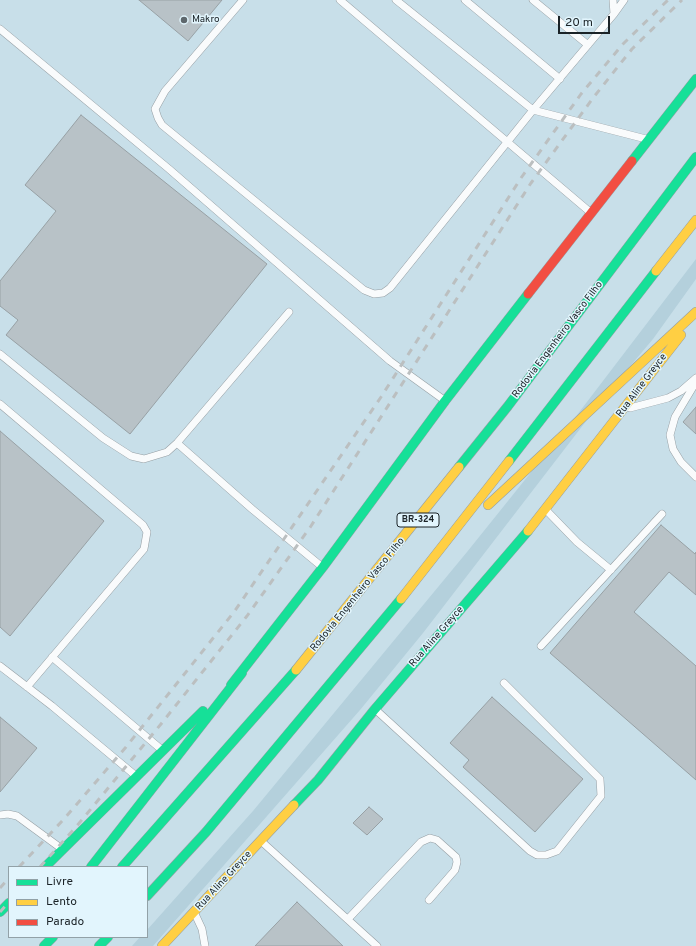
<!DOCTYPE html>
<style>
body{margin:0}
#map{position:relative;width:696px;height:946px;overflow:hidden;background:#d9e5eb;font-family:Overpass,sans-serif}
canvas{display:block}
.legend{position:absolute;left:8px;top:866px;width:140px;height:72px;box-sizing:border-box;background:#e2f5fd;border:1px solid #92a1a7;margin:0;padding:5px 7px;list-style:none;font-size:12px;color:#1b2327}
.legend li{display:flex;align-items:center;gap:8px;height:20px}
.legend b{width:20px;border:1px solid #92a1a7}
.scale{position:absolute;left:558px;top:16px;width:52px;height:18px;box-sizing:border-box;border:2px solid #1b2327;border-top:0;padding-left:5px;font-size:12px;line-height:14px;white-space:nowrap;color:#1b2327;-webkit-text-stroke:3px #e2f5fd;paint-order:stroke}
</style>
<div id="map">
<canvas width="696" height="946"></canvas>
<ul class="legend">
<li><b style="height:5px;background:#16e098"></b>Livre</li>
<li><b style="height:5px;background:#ffcf43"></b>Lento</li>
<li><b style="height:5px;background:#f24e42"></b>Parado</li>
</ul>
<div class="scale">20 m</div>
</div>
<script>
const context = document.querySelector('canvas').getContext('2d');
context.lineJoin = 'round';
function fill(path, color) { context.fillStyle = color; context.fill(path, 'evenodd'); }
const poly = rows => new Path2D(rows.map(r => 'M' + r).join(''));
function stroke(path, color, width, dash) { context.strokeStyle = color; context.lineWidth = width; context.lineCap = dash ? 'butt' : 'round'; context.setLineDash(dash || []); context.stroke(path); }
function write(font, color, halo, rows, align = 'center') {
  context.font = font + ' Overpass,sans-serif'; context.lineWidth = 3; context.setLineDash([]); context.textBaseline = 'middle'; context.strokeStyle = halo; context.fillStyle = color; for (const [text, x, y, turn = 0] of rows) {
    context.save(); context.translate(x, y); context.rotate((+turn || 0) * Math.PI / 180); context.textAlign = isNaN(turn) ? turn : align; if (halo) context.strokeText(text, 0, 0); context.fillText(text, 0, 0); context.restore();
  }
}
const built = poly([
 [0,0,696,0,696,946,0,946],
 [9,867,147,867,147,937,9,937]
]);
const green = poly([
 [696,259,696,279,653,339,610,390,423,633,360,710,153,946,132,946,140,937,147,937,147,930,253,811,467,552,577,415]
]);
const building = poly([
 [139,0,222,0,188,41,139,0],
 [81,115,267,264,130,434,6,335,18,320,0,306,0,281,56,211,25,185,81,115],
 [696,407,696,434,683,422,696,407],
 [0,431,104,521,10,636,0,627,0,431],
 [661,525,695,554,696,552,696,595,669,572,634,612,696,666,696,780,550,653,661,525],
 [492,697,583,779,535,832,463,767,469,760,450,743,492,697],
 [0,717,37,748,0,792,0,717],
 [369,807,383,819,367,835,353,823,369,807],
 [297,902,343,946,255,946,297,902]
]);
const lane = poly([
 [243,0,165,91,155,109,158,118,162,125,364,290,374,294,383,293,390,288,533,110,614,14,613,0],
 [340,0,590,212],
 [396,0,533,110,646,139],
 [465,0,560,79],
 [533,0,588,45],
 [614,14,624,0],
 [0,29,169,169,390,361,444,400],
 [0,354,103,438,131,456,144,459,167,452,177,443,289,312],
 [696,382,675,417,670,435,673,449,681,462,696,477],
 [0,404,143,525,147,532,144,549,27,687],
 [630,408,668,398,681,391,696,378],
 [177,443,252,509,321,566],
 [548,512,577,542,611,570],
 [541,646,662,514],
 [52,657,162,750],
 [0,666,52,706,136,776],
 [376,710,530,851,537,855,546,855,557,851,601,796,600,779,504,683],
 [0,815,8,814,17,816,62,849],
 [261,841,377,946],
 [195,914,202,929,205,946],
 [348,919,421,842,430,838,437,840,456,857,457,862,455,870,429,900]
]);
const fast = poly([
 [632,161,696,79],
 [509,461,656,271],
 [459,467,508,406,696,157],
 [231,685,323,567,445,401,528,294],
 [294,805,318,780,375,709,528,531],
 [45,867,203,711],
 [91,867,242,673],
 [122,867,296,670],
 [147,896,206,832,401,599],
 [0,912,9,903],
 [44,946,53,937],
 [99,946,108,937]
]);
const slow = poly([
 [656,271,696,220],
 [488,505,696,312],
 [528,531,681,335],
 [401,599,509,461],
 [296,670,459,467],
 [162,946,294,805]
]);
const jam = poly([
 [528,294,632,161]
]);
const rail = poly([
 [19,867,64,819,126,747,234,612,381,397,521,178,581,94,623,44,668,0],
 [40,867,76,827,161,724,247,616,311,526,531,183,593,98,632,49,682,0],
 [0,888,9,878],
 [0,912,9,902]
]);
const markers = [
 [184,20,4,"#5e676c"]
];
const shields = [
 [418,520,42]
];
const shieldNames = [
 ["BR-324",418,520]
];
const poiNames = [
 ["Makro",192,20]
];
const streetNames = [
 ["Rodovia Engenheiro Vasco Filho",558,340,-53],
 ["Rua Aline Greyce",642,386,-53],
 ["Rodovia Engenheiro Vasco Filho",358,595,-51],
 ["Rua Aline Greyce",437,637,-49],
 ["Rua Aline Greyce",224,881,-47]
];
fill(built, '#c8dfe9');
fill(green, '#b4d0dc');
fill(building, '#b8c2c7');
stroke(building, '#98a1a5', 1);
stroke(lane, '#969fa4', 8);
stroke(fast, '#969fa4', 10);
stroke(slow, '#969fa4', 10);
stroke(jam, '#969fa4', 10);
stroke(lane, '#f9fbfc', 7);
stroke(fast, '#16e098', 9);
stroke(slow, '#ffcf43', 9);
stroke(jam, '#f24e42', 9);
stroke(rail, '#bbbfc0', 3, [7, 7]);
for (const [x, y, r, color] of markers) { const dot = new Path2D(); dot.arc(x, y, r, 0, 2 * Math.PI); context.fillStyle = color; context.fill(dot); stroke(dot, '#e2f5fd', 1.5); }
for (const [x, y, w] of shields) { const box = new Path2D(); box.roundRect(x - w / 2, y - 7, w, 14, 3); context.fillStyle = '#e2f5fd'; context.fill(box); stroke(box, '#1b2327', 1); }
write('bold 9px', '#1b2327', null, shieldNames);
write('10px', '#1b2327', '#e2f5fd', poiNames, 'left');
write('10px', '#1b2327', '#e2f5fd', streetNames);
</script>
